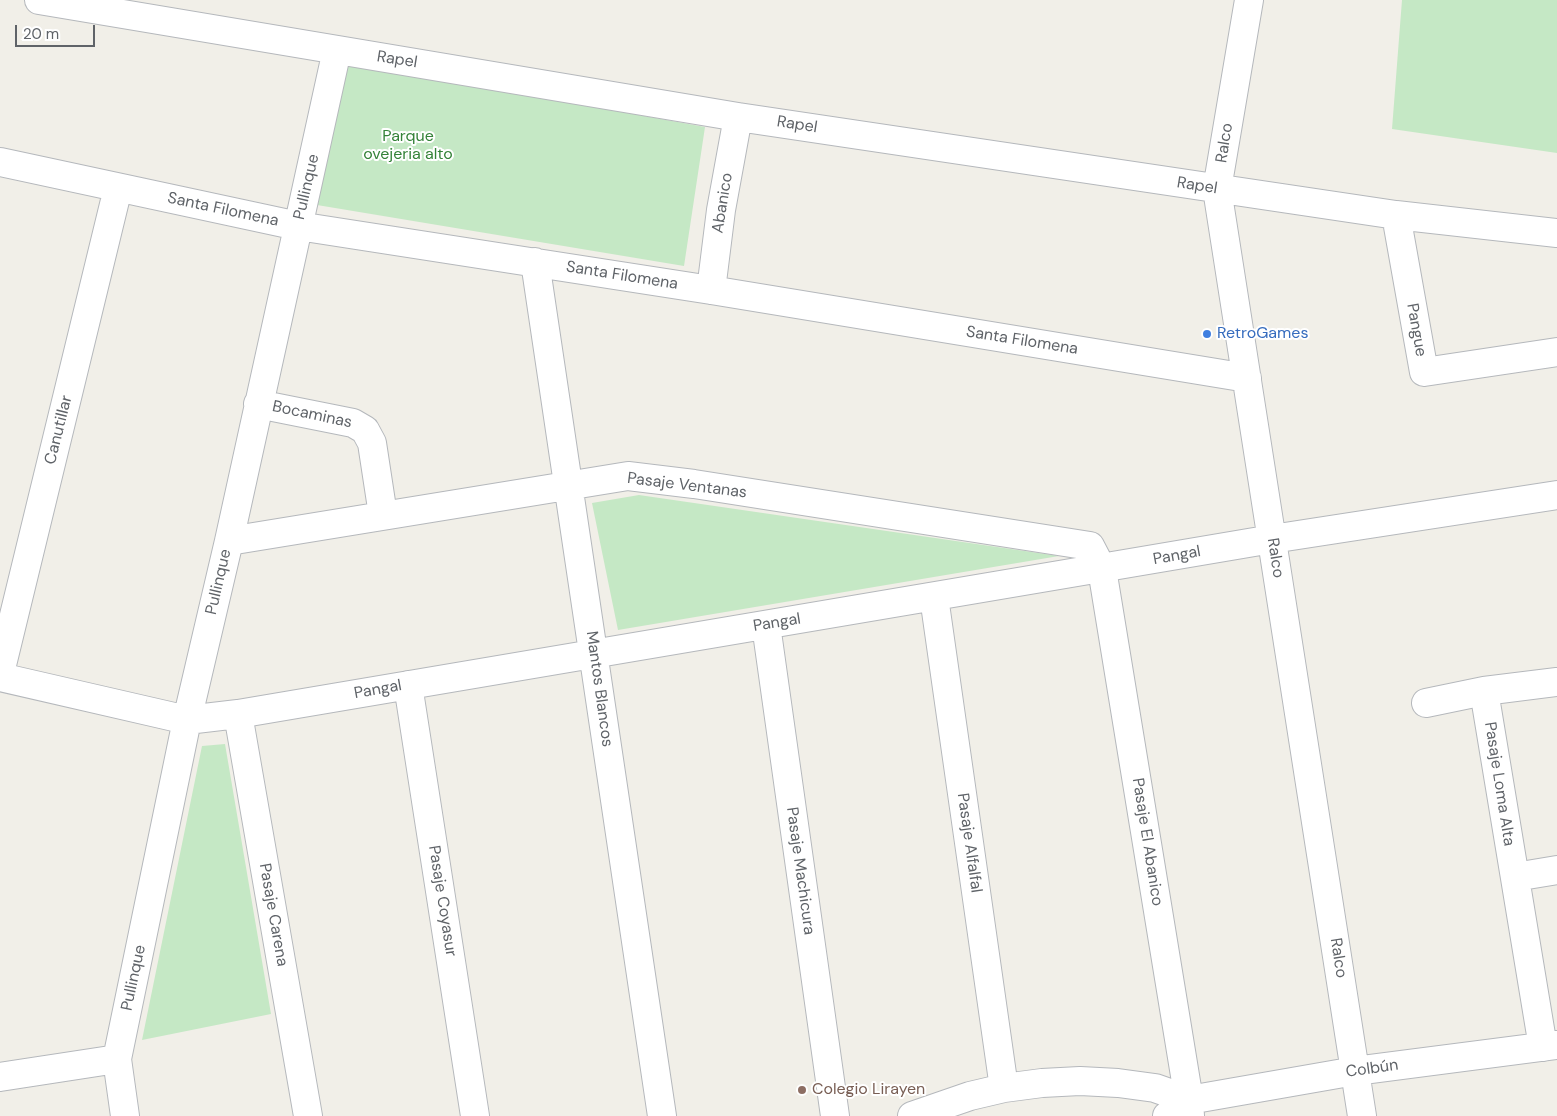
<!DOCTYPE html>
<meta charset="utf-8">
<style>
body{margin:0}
#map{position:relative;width:1557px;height:1116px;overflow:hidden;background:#f1efe8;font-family:"DM Sans",sans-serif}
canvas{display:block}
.scale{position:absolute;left:15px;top:25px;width:80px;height:22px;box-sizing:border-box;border:2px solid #5f6368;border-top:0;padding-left:6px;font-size:15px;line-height:18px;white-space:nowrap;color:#5f6368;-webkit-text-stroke:4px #fff;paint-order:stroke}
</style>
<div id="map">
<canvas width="1557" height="1116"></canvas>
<div class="scale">20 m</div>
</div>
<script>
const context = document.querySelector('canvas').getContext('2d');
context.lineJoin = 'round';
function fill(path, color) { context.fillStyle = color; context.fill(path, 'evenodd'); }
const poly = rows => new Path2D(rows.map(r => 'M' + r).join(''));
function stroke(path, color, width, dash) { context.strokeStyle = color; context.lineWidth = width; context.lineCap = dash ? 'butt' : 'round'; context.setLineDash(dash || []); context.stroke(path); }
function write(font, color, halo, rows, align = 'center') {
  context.font = font + ' "DM Sans",sans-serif'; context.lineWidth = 4; context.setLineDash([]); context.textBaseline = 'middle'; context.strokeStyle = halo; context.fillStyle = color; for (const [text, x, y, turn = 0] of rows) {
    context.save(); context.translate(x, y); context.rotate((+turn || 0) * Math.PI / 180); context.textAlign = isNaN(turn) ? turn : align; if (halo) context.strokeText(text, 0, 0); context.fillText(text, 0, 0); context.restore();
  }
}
const green = poly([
 [1402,0,1557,0,1557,153,1392,129],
 [348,62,705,127,684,266,317,205],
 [639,495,1059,556,618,630,592,503],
 [225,744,271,1014,142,1040,202,746]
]);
const minor = poly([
 [39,0,738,117,1396,215,1557,233],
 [1249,0,1217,189,1362,1116],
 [0,162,298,226,711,290,1247,378],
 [1396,215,1424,372,1557,352],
 [535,262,662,1116],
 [711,290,721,210,738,117],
 [258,404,353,423,365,430,372,443,383,515],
 [229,541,628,476,694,484,1090,546,1102,569,1189,1100,1190,1116],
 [934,597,1004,1088],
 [766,625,835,1116],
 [0,673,118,188],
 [0,677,187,720,238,714,1272,539,1557,495],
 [408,685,475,1116],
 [1484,691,1543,1047],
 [1426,703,1484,691,1557,682],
 [238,714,308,1116],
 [1515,877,1557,870],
 [0,1077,117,1059],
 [125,1116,117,1059,187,720,229,541,337,50],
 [912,1116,970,1096,1004,1088,1042,1083,1080,1081,1118,1083,1155,1088,1189,1100],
 [1167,1116,1189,1100,1355,1071,1557,1045]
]);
const markers = [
 [1207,334,5,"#3f7fe0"],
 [802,1090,5,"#8d6e63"]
];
const streetNames = [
 ["Rapel",397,60,9],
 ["Rapel",797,125,9],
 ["Ralco",1225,143,-81],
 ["Rapel",1197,186,9],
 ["Pullinque",307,187,-77],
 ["Abanico",723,203,-81],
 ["Santa Filomena",223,210,12],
 ["Santa Filomena",622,276,9],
 ["Pangue",1416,330,80],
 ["Santa Filomena",1022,341,9],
 ["Bocaminas",312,415,12],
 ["Canutillar",59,430,-76],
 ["Pasaje Ventanas",687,486,7],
 ["Pangal",1177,556,-10],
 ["Ralco",1275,558,81],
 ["Pullinque",219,582,-77],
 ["Pangal",777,623,-9],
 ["Mantos Blancos",599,689,82],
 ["Pangal",378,690,-10],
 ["Pasaje Loma Alta",1499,784,81],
 ["Pasaje El Abanico",1147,842,81],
 ["Pasaje Alfalfal",969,843,82],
 ["Pasaje Machicura",800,871,82],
 ["Pasaje Coyasur",442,901,81],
 ["Pasaje Carena",273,915,80],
 ["Ralco",1338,958,81],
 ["Pullinque",134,978,-78],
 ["Colbún",1372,1069,-8]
];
const parkNames = [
 ["Parque",408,137],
 ["ovejeria alto",408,155]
];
const shopNames = [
 ["RetroGames",1217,334]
];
const educationNames = [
 ["Colegio Lirayen",812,1090]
];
fill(green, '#c5e8c5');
stroke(minor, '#b5b8bc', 30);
stroke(minor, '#fff', 28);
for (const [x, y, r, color] of markers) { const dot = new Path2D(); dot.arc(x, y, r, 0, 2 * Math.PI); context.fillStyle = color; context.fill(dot); stroke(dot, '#fff', 2); }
write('16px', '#5f6368', '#fff', streetNames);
write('16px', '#348238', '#fff', parkNames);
write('16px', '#366cbe', '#fff', shopNames, 'left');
write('16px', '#785e54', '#fff', educationNames, 'left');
</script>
